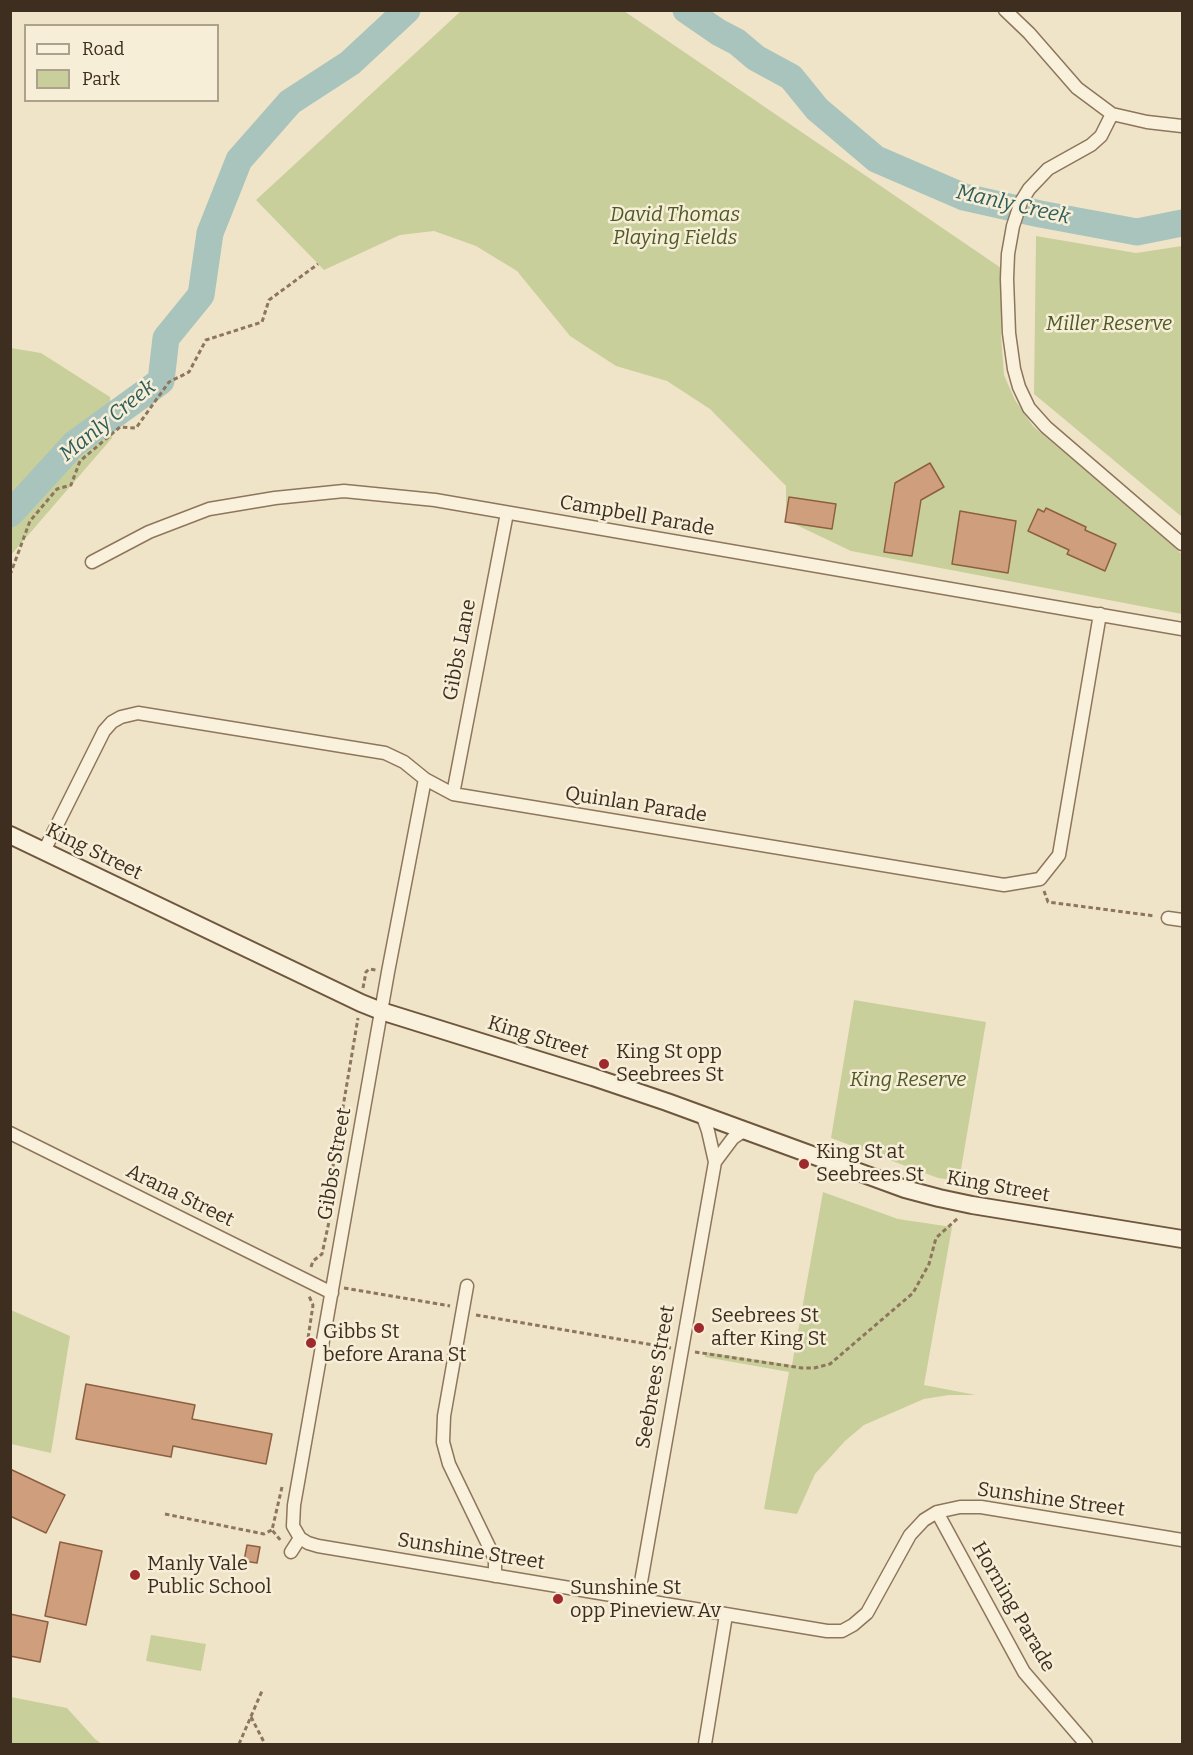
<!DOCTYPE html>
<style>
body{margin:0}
#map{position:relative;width:1193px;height:1755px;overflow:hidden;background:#f0e4c8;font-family:Bitter,serif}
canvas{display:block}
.frame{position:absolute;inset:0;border:12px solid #3d2e20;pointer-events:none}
.legend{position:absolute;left:24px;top:24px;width:195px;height:78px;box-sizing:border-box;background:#f7eed8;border:2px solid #ada18e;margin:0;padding:8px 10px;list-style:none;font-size:18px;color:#3d2e20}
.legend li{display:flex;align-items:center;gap:12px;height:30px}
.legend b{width:30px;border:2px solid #ada18e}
</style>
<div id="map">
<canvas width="1193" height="1755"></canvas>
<div class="frame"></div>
<ul class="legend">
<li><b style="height:8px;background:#faf1dc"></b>Road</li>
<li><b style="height:16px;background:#c9cf9b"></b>Park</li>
</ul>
</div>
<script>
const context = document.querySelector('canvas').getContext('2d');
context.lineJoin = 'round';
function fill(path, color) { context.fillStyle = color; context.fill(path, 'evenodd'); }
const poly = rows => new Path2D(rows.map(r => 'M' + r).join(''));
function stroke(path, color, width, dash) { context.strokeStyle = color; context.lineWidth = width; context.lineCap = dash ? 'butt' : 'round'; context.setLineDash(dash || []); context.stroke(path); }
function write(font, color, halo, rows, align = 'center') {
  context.font = font + ' Bitter,serif'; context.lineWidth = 5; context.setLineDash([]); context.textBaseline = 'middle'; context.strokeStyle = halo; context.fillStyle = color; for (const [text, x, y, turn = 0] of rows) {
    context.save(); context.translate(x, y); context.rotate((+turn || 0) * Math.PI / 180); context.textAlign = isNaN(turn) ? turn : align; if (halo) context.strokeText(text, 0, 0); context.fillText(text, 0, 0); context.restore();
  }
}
const green = poly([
 [461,11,624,11,1004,270,1001,335,1004,375,1015,400,1033,426,1182,554,1182,614,851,551,786,520,786,486,710,409,667,381,616,366,570,336,517,271,476,246,434,231,400,235,324,270,256,200],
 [1036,236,1136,253,1182,246,1182,517,1034,394],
 [11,348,41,353,110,397,112,438,11,555],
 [854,1000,986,1022,959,1181,938,1178,831,1138],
 [823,1192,898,1219,952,1227,924,1385,976,1395,949,1395,924,1399,864,1425,845,1441,815,1474,797,1514,764,1509,789,1372,705,1357,706,1352,792,1365],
 [11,1310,70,1336,51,1453,11,1444],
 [151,1635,206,1644,201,1671,146,1661],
 [11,1697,67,1708,95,1739,102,1744,11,1744]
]);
const river = poly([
 [686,10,718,32,737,42,756,58,791,77,817,109,876,159,964,197,1040,214,1137,232,1182,223],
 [10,514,74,444,161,381,166,338,201,295,210,233,239,160,290,102,350,63,407,10]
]);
const building = poly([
 [930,463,944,487,921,500,912,556,884,552,895,483,930,463],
 [789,497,836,504,832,529,785,522,789,497],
 [1046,508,1086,527,1085,530,1116,544,1105,571,1067,554,1069,550,1028,531,1038,509,1044,512,1046,508],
 [960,511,1016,521,1008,573,952,564,960,511],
 [86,1384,195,1405,192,1419,272,1434,266,1464,173,1446,171,1457,76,1439,86,1384],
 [10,1469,65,1495,46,1533,10,1516,10,1469],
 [60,1542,102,1551,86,1625,45,1616,60,1542],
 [247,1545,260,1547,257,1563,244,1561,247,1545],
 [10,1614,48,1622,40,1662,10,1656,10,1614]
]);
const path = poly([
 [10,575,30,521,57,489,71,485,80,461,120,427,136,428,169,382,189,372,206,340,262,322,269,300,318,264],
 [1044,891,1048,902,1155,916],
 [363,988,366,972,369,969,376,970],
 [311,1267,313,1261,322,1254,330,1217,328,1196,358,1018],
 [344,1288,450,1306],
 [476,1315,671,1348],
 [307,1345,313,1305,309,1296],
 [695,1352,802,1368,814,1368,830,1364,913,1293,929,1264,936,1238,958,1218],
 [282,1487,272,1530,282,1542],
 [165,1514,264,1534,272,1530],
 [251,1717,265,1744],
 [239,1744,262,1691]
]);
const street = poly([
 [1005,10,1029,33,1077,88,1112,114,1147,122,1182,126],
 [1112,114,1101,136,1091,145,1048,169,1029,189,1021,202,1013,226,1008,254,1007,279,1009,333,1014,369,1019,387,1029,408,1046,427,1182,544],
 [92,562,149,532,209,509,275,498,344,491,435,500,1182,629],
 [425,779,388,972,294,1505,293,1526,300,1538,308,1543,318,1546,827,1631,842,1631,853,1625,867,1613,910,1535,924,1520,937,1512,960,1507,981,1507,1182,1540],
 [453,794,507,513],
 [44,851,104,731,112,722,121,717,138,713,385,753,404,762,425,779,453,794,1004,885,1040,879,1059,855,1100,614],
 [1168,918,1182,920],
 [10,1133,332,1293],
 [715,1162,733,1138,745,1130],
 [467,1286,444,1416,443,1442,449,1464,495,1559,495,1576],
 [937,1512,1024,1672,1086,1744],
 [291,1552,300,1538],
 [638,1599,715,1162,708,1131,702,1114],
 [705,1744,726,1615]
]);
const secondary = poly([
 [10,835,361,1003,381,1011,593,1077,667,1102,905,1189,939,1198,972,1205,1182,1239]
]);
const markers = [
 [604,1064,6,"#9e2a2b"],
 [804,1164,6,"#9e2a2b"],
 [699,1328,6,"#9e2a2b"],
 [311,1343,6,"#9e2a2b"],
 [135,1575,6,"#9e2a2b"],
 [558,1599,6,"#9e2a2b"]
];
const parkNames = [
 ["David Thomas",675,215],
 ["Playing Fields",675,238],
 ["Miller Reserve",1109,324],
 ["King Reserve",908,1080]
];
const streetNames = [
 ["Campbell Parade",637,516,10],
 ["Gibbs Lane",460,650,-79],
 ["Quinlan Parade",636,805,9],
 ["King Street",94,852,26],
 ["King Street",538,1038,17],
 ["Gibbs Street",335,1164,-80],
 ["King Street",998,1187,10],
 ["Arana Street",180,1196,26],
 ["Seebrees Street",656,1377,-80],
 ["Sunshine Street",1051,1500,8],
 ["Sunshine Street",471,1552,9],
 ["Horning Parade",1013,1607,60]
];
const poiNames = [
 ["King St opp",616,1052],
 ["Seebrees St",616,1075],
 ["King St at",816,1152],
 ["Seebrees St",816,1175],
 ["Seebrees St",711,1316],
 ["after King St",711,1339],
 ["Gibbs St",323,1332],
 ["before Arana St",323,1355],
 ["Manly Vale",147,1564],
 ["Public School",147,1587],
 ["Sunshine St",570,1588],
 ["opp Pineview Av",570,1611]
];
const waterNames = [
 ["Manly Creek",1013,205,13],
 ["Manly Creek",108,421,-39]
];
fill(green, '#c9cf9b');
stroke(river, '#a9c4bc', 27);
fill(building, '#cf9f7d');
stroke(building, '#8d5f41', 1.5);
stroke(street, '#8d765c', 15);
stroke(secondary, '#6f573f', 20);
stroke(path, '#8d765c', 3, [4.5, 3]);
stroke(street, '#faf1dc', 12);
stroke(secondary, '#faf1dc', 16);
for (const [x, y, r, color] of markers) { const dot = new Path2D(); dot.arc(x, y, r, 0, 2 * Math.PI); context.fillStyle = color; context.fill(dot); stroke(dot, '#f7eed8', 2); }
write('italic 20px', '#4d5a26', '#f7eed8', parkNames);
write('20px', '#3d2e20', '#f7eed8', streetNames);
write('20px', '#3d2e20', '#f7eed8', poiNames, 'left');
write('italic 21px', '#2f5d5a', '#f7eed8', waterNames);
</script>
